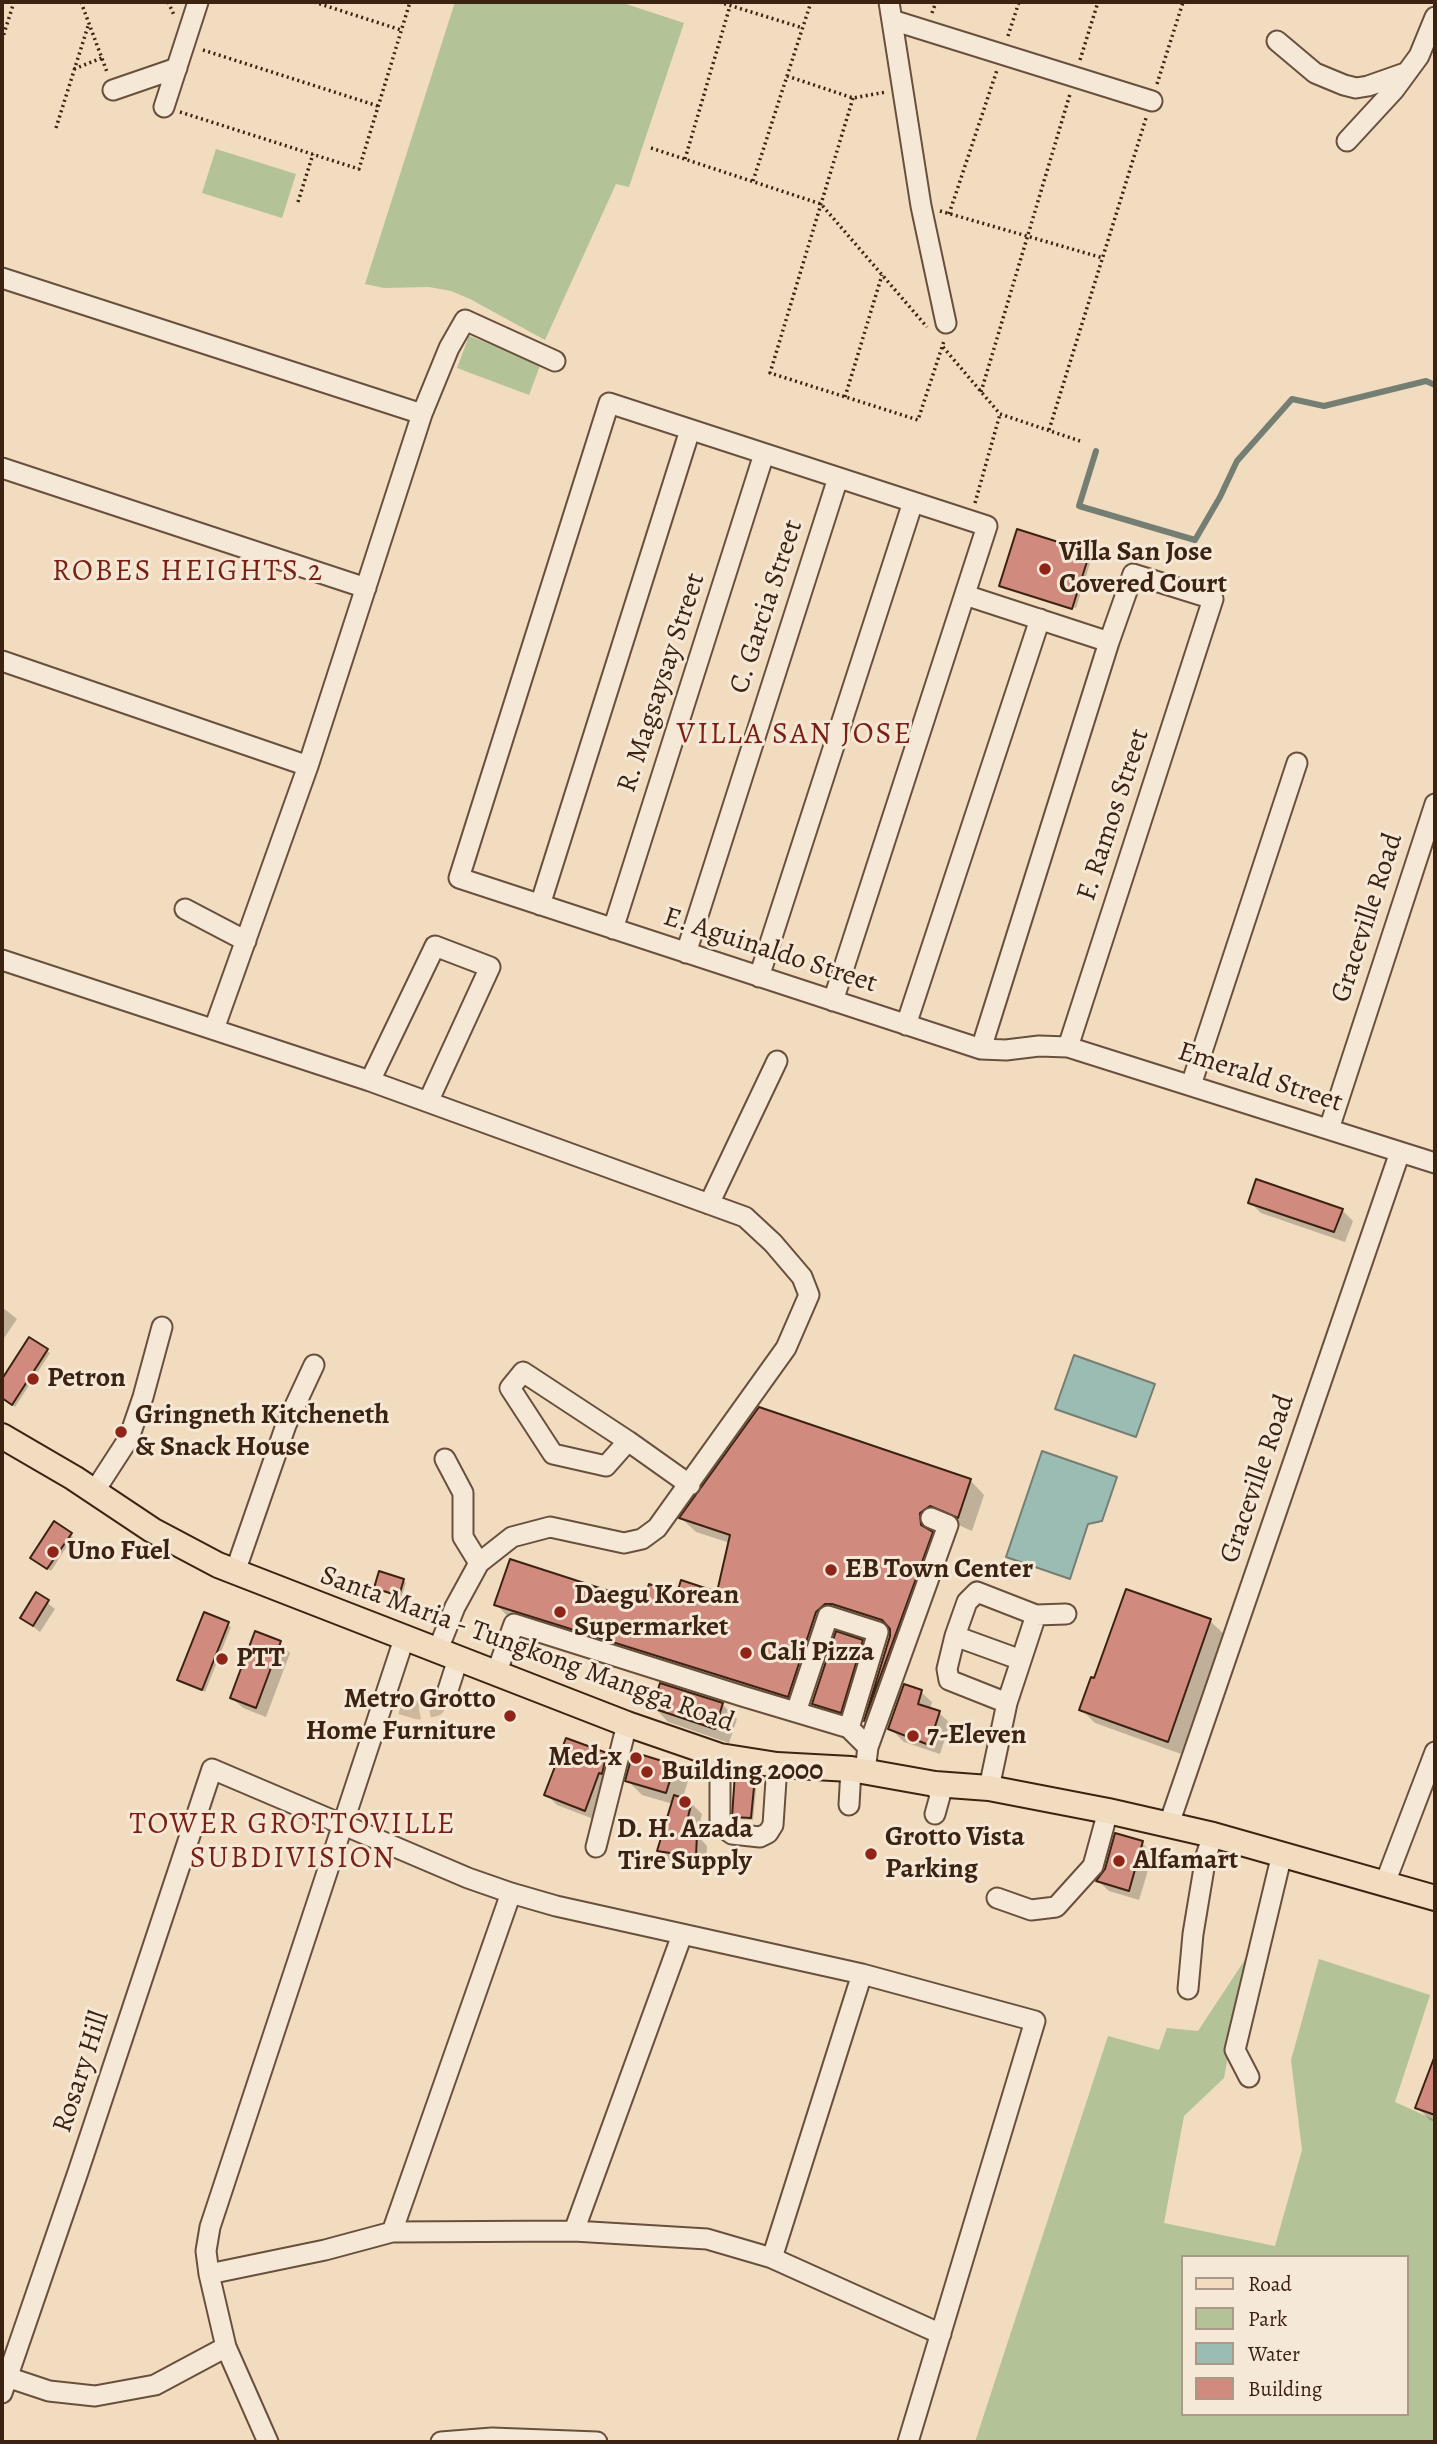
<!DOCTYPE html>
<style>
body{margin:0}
#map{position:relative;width:1437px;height:2444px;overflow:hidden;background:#f1dcc0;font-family:Alegreya,serif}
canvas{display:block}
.frame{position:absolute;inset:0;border:4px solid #3b2211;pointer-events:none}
.legend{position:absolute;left:1181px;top:2255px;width:228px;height:161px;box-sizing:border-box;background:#f6e8d6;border:2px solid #ab9987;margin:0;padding:9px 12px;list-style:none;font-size:21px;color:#3b2211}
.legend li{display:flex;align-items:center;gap:14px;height:35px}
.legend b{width:35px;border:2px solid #ab9987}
</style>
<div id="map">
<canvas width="1437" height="2444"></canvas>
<div class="frame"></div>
<ul class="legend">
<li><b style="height:9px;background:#f1dcc0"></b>Road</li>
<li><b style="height:19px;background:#b3c297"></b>Park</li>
<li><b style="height:19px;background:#9bbcb2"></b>Water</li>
<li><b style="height:19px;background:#d18a7e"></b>Building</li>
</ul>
</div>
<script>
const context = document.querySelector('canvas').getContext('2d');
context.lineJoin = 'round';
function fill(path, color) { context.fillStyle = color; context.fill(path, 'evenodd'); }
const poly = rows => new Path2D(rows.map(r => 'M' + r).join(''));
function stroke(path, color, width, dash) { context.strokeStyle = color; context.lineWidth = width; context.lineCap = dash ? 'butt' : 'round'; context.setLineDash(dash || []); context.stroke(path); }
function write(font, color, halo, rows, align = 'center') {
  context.font = font + ' Alegreya,serif'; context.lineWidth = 6; context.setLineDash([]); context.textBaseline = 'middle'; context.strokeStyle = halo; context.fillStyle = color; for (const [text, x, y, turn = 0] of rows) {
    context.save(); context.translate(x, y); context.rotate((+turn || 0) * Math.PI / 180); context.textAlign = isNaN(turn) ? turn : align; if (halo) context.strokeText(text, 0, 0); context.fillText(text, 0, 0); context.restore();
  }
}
const green = poly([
 [455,2,620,2,684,23,629,187,616,184,545,340,470,299,451,291,429,287,384,288,365,284],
 [216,149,296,174,282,218,202,193],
 [469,336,541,363,529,395,457,368],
 [1246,1958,1224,2078,1184,2116,1164,2223,1275,2246,1302,2150,1291,2060,1319,1959,1430,1995,1395,2102,1435,2120,1435,2442,975,2442,1108,2036,1159,2050,1167,2028,1198,2031],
 [1183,2257,1407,2257,1407,2414,1183,2414]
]);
const water = poly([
 [1074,1355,1155,1384,1136,1437,1055,1409,1074,1355],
 [1042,1451,1117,1477,1102,1521,1088,1524,1070,1579,1006,1557,1042,1451]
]);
const shadow = poly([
 [1089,554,1092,557,1076,608,1002,585],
 [1250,1202,1342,1210,1353,1221,1345,1242,1261,1213],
 [2,1307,17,1319,2,1341],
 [30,1339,50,1353,15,1407,2,1398,2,1382],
 [970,1480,984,1495,972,1531,945,1519,934,1527,934,1536,879,1734,866,1721,891,1632,847,1618,835,1620,803,1710,510,1619,496,1604,644,1605,678,1596,718,1594,730,1543,696,1532,681,1518],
 [70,1534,73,1537,51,1571,35,1560],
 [403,1580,406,1583,401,1598,376,1588],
 [36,1594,55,1609,40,1632,22,1618],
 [205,1614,231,1627,205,1692,179,1679],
 [1210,1621,1224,1634,1181,1754,1095,1723,1081,1709],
 [862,1642,876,1656,855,1726,828,1718,814,1704],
 [280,1643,290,1653,266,1717,243,1708,232,1698],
 [921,1692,932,1702,930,1709,939,1713,950,1723,940,1754,904,1742,890,1728],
 [722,1704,737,1719,729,1743,668,1722,654,1707],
 [606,1755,617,1766,596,1820,557,1805,546,1794],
 [674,1767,688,1781,682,1800,691,1803,702,1814,697,1835,707,1846,706,1867,670,1861,659,1850,673,1804,642,1795,627,1780],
 [754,1778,757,1781,753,1820,737,1819,734,1816],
 [1142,1843,1153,1854,1139,1900,1109,1891,1098,1881],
 [1435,2058,1435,2122,1430,2120,1417,2107]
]);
const stream = poly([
 [1096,451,1079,506,1195,540,1220,497,1237,461,1292,399,1324,406,1426,381,1435,385]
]);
const building = poly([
 [1017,529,1090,552,1072,609,999,586,1017,529],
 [1256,1179,1343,1209,1334,1232,1248,1203,1256,1179],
 [29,1337,48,1349,12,1405,2,1398,2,1379,29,1337],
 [759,1407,971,1479,958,1518,930,1506,920,1513,921,1525,933,1532,864,1721,890,1636,890,1629,882,1620,832,1604,825,1604,816,1612,788,1697,494,1605,510,1559,643,1602,649,1584,677,1593,681,1580,717,1592,730,1535,679,1518,759,1407],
 [54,1521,72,1533,47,1569,30,1558,54,1521],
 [379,1571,404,1579,399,1596,374,1588,379,1571],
 [1126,1589,1211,1619,1168,1742,1079,1710,1091,1677,1094,1678,1126,1589],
 [36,1592,49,1600,33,1626,20,1618,36,1592],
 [204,1612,229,1622,202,1690,177,1680,204,1612],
 [255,1631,281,1641,256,1708,230,1698,255,1631],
 [836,1631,863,1640,841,1713,812,1704,836,1631],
 [660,1683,723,1703,715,1729,652,1708,660,1683],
 [904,1684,922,1690,918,1704,940,1711,929,1745,888,1729,904,1684],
 [566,1738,607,1753,602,1774,599,1773,585,1811,544,1795,566,1738],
 [633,1752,675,1765,666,1793,625,1781,633,1752],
 [735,1773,755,1777,751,1818,732,1817,735,1773],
 [674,1795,692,1801,684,1833,697,1834,696,1857,657,1851,674,1795],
 [1115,1833,1143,1841,1129,1891,1096,1881,1105,1869,1115,1833],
 [1434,2058,1435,2058,1435,2115,1415,2108,1434,2058]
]);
const minorTunnel = poly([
 [401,1705,418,1710,435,1707,448,1690]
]);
const path = poly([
 [81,2,107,72],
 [168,2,174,15],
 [314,2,401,30],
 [719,2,803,28],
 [932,13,936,2],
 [1008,36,1019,2],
 [2,40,14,2],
 [203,50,378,106],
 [1080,60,1098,2],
 [74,69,102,58],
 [787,76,853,98,886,92],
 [1157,84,1183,2],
 [853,98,770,373,918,420,944,341],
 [180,112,359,169,410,2],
 [56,128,89,23],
 [651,148,821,204,927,327],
 [685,159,730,6],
 [753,181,811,2],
 [298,202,313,154],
 [940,211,1103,258],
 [949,214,997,70],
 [943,347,1000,414,1080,441],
 [981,392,1070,94],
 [845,397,882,275],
 [1049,430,1146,118],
 [975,503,1000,414]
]);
const minor = poly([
 [889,2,921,206,946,323],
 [892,20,1152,101],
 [1277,41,1315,73,1344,85,1356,88,1368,86,1405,73],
 [113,90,177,68],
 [164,107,198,2],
 [1347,141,1394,90,1419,56,1435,17],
 [2,278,422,414],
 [2,468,366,588],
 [965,595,1109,642],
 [2,661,308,766],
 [540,905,690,430],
 [185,909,246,941],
 [613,929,764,454],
 [686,953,838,478],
 [2,960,370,1081,745,1217,773,1243,802,1277,809,1295,786,1348,657,1528,642,1539,624,1543,550,1527,512,1537,479,1563,455,1607,437,1652],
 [759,977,913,502],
 [833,1001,987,526,609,403,459,878,981,1049,1006,1050,1039,1046,1068,1047,1435,1163],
 [906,1025,1040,619],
 [214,1029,308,766,422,414,449,348,465,320,555,361],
 [981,1049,1109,642,1133,574,1213,599,1068,1047],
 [370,1081,435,946,490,967,428,1102],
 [1191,1085,1297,763],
 [1329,1129,1435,804],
 [709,1204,777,1061],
 [628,1441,606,1466,553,1454,510,1388,523,1372,628,1441,690,1485],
 [445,1459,463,1493,463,1537,479,1563],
 [94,1492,129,1438,143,1397,162,1327],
 [235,1572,286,1425,314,1365],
 [955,1636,1021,1660],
 [496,1674,514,1624,742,1696,849,1728,868,1747,865,1771],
 [448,1690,458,1659],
 [1007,1703,949,1680,947,1669,955,1636,967,1602,977,1592,1036,1615],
 [796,1712,828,1616,878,1632,849,1728],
 [868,1747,948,1525,931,1518],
 [720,1756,720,1820,725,1829,732,1834,760,1837,768,1833,773,1825,777,1765],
 [989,1788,1007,1703,1036,1615,1066,1614],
 [849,1805,851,1769],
 [935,1814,940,1796,935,1784],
 [1169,1824,1400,1152],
 [596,1847,627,1724],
 [1385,1883,1435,1752],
 [997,1898,1031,1910,1056,1907,1093,1866,1108,1811],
 [1188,1989,1193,1934,1206,1856,1213,1835],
 [1249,2077,1235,2050,1282,1854],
 [574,2231,682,1935],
 [392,2232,511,1893],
 [772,2258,862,1974],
 [209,2274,325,2250,392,2232,574,2231,707,2239,772,2258,941,2334],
 [7,2377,49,2391,95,2396,155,2385,226,2347],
 [2,2393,78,2172,212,1769,468,1878,511,1893,556,1906,862,1974,1035,2021,908,2442],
 [268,2442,226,2347,209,2274,206,2251,210,2227,404,1639],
 [441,2442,492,2438,597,2442]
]);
const major = poly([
 [2,1436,74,1478,152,1530,218,1565,627,1724,720,1756,777,1765,851,1769,935,1784,989,1788,1108,1811,1213,1835,1435,1898]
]);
const markers = [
 [1045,569,7,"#8f2418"],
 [33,1379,7,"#8f2418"],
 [121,1432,7,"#8f2418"],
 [53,1552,7,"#8f2418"],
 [831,1570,7,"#8f2418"],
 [560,1612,7,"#8f2418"],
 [746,1653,7,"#8f2418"],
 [222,1659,7,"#8f2418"],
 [510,1716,7,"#8f2418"],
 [913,1736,7,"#8f2418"],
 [636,1758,7,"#8f2418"],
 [647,1772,7,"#8f2418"],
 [685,1802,7,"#8f2418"],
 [871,1854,7,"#8f2418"],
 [1119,1861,7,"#8f2418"]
];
const poiNames = [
 ["Villa San Jose",1059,553],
 ["Covered Court",1059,585],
 ["Petron",47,1379],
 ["Gringneth Kitcheneth",135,1416],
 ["& Snack House",135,1448],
 ["Uno Fuel",67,1552],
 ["EB Town Center",845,1570],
 ["Daegu Korean",574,1596],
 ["Supermarket",574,1628],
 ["Cali Pizza",760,1653],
 ["PTT",236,1659],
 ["Metro Grotto",496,1700,"right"],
 ["Home Furniture",496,1732,"right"],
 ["7-Eleven",927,1736],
 ["Med-x",622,1758,"right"],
 ["Building 2000",661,1772],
 ["D. H. Azada",685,1830,"center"],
 ["Tire Supply",685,1862,"center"],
 ["Grotto Vista",885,1838],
 ["Parking",885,1870],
 ["Alfamart",1133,1861]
];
const streetNames = [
 ["C. Garcia Street",767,607,-72],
 ["R. Magsaysay Street",662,683,-72],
 ["F. Ramos Street",1114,815,-72],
 ["Graceville Road",1368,918,-72],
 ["E. Aguinaldo Street",770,951,18],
 ["Emerald Street",1260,1078,18],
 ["Graceville Road",1258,1479,-71],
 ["Santa Maria - Tungkong Mangga Road",527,1650,20],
 ["Rosary Hill",82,2072,-72]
];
const neighbourhoodNames = [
 ["ROBES HEIGHTS 2",188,573],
 ["VILLA SAN JOSE",795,736],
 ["TOWER GROTTOVILLE",293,1826],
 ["SUBDIVISION",293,1860]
];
fill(green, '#b3c297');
fill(water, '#9bbcb2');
stroke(water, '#757e72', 2);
fill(shadow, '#0003');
stroke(stream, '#757e72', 6);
fill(building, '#d18a7e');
stroke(building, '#3b2211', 2);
stroke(minorTunnel, '#cdb79d', 19, [19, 10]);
stroke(minor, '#68503d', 23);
stroke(major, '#3b2211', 28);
stroke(path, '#3b2211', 3.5, [2, 3.5]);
stroke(minor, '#f6e8d6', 19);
stroke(major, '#f1dcc0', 24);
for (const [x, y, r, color] of markers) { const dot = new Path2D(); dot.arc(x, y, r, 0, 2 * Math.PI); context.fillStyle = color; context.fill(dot); stroke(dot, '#f6e8d6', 2.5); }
write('bold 28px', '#3b2211', '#f6e8d6', poiNames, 'left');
write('28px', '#3b2211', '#f6e8d6', streetNames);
context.letterSpacing = '2px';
write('30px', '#7a1f14', '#f6e8d6', neighbourhoodNames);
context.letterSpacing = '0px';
</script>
